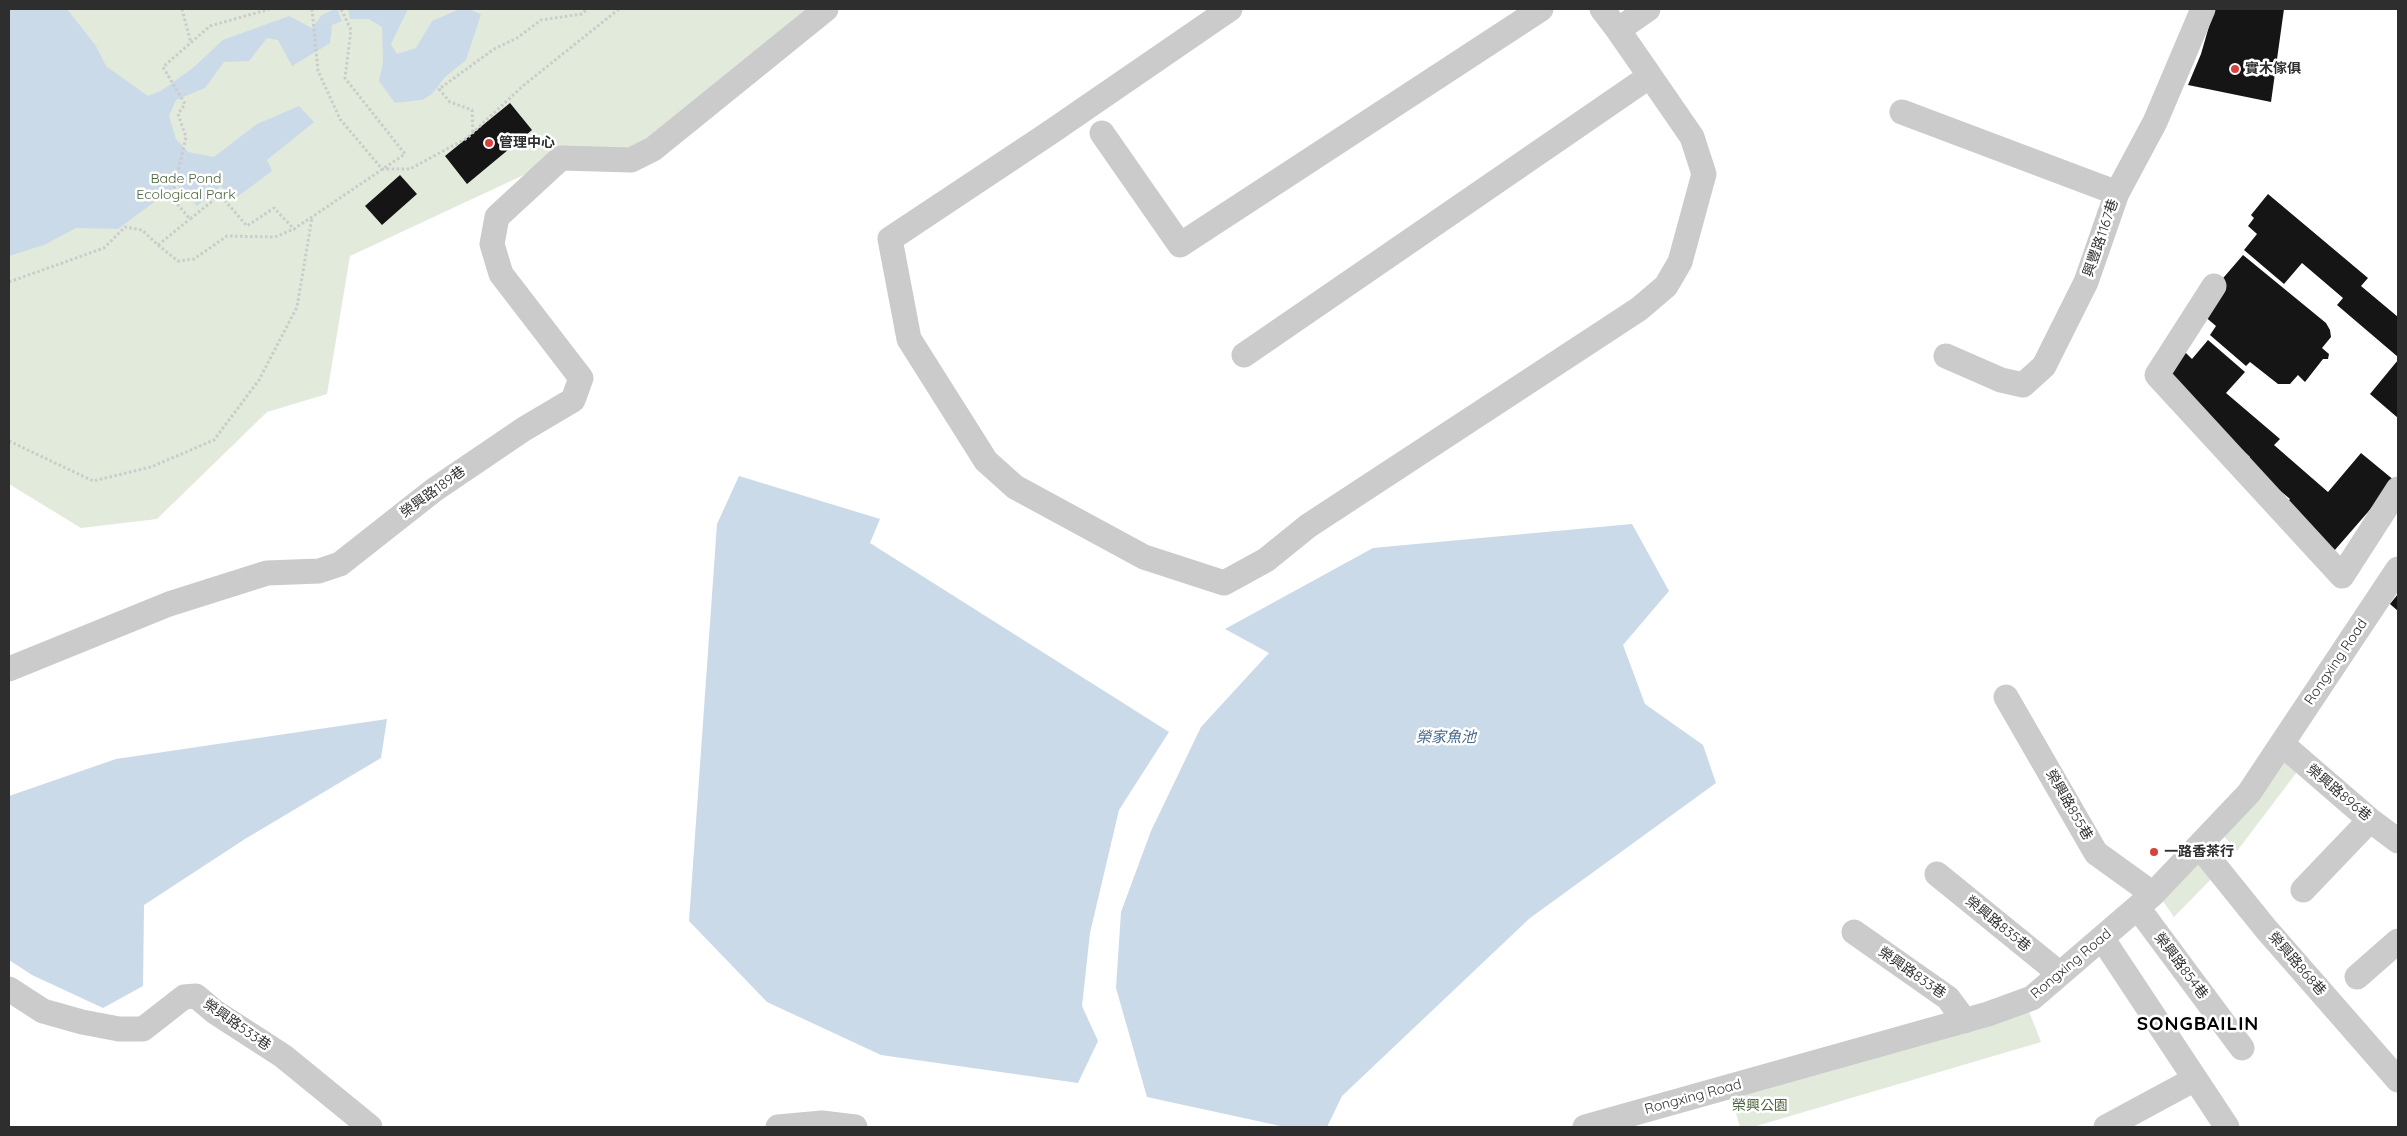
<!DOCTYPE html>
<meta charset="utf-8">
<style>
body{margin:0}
#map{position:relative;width:2407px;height:1136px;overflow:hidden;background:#fff;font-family:Quicksand,sans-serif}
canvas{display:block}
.frame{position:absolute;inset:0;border:10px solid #2e2e2e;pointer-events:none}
</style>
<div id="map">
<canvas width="2407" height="1136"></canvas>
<div class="frame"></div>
</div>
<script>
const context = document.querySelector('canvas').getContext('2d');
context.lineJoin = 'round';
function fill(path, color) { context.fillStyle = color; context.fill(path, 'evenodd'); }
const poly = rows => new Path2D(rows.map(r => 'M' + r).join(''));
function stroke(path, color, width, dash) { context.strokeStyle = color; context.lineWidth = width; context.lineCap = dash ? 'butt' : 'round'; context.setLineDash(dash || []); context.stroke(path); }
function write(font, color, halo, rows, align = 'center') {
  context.font = font + ' Quicksand,"Noto Sans TC",sans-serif'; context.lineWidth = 5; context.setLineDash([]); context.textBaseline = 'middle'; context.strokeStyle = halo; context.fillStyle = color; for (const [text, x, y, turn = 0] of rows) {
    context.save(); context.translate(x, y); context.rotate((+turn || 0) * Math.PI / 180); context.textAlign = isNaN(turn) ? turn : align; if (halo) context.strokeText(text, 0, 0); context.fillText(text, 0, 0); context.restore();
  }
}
const green = poly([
 [9,9,826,9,653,149,560,158,350,256,327,394,267,412,157,519,81,528,9,484],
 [2283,753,2300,768,2237,851,2220,832],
 [2199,854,2215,875,2174,917,2160,897],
 [2028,1009,2041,1042,1753,1127,1740,1127,1731,1096]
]);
const water = poly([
 [9,9,67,9,96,46,106,66,148,96,161,91,194,67,223,40,289,16,312,28,322,15,335,9,337,9,342,21,332,25,330,43,292,66,278,40,267,38,249,61,224,62,205,88,176,100,169,116,176,139,188,152,214,157,257,124,299,106,314,122,267,160,272,171,233,200,221,186,197,206,177,185,118,229,76,228,44,245,9,256],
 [348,9,408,9,391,44,397,54,416,48,432,21,460,9,468,9,481,14,466,60,445,77,432,94,422,100,395,103,379,81,383,63,382,27,369,19,350,19],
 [739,476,880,519,870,543,1169,732,1119,810,1090,933,1082,1006,1098,1041,1078,1083,881,1055,767,1002,689,921,717,524],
 [1632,524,1669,591,1623,645,1645,704,1703,745,1716,783,1530,918,1342,1096,1327,1127,1285,1127,1147,1097,1116,988,1121,912,1151,831,1201,727,1269,653,1225,629,1373,548],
 [387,719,381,758,245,839,144,905,143,986,103,1008,32,975,9,960,9,796,116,759]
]);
const building = poly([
 [2214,9,2284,9,2271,102,2188,85,2201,54],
 [510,103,532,130,467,184,445,156],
 [400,175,417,194,382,225,365,206],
 [2268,194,2368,278,2361,286,2398,317,2398,357,2337,305,2343,298,2302,263,2284,284,2244,250,2257,234,2248,226,2254,218,2251,215],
 [2243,255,2326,323,2330,330,2331,337,2322,348,2329,354,2328,359,2323,359,2305,382,2298,375,2290,384,2278,384,2250,362,2246,366,2210,335,2216,326,2203,315,2218,284],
 [2208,340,2245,372,2226,393,2280,439,2274,445,2328,492,2361,453,2395,481,2334,551,2283,507,2290,499,2246,462,2250,457,2164,378,2185,352,2192,359],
 [2398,360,2398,418,2370,394],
 [2398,594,2398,611,2390,604]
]);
const path = poly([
 [182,9,191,43],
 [270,9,210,26,163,67,185,104,178,114,186,137,172,198,190,219,220,195,247,226,274,208,294,229,405,154,345,78,351,30,341,9],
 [312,9,318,71,340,119,382,169,410,169,467,138,524,85,619,9],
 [473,132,472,110,450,102,439,89,494,49,517,38,541,20,582,14,587,9],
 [158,245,178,261,194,259,227,236,275,237,294,229],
 [9,282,104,248,125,227,142,230,158,245,190,219],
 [9,441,93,481,151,467,214,440,259,380,297,307,312,218]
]);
const minor = poly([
 [1230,9,1048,134,890,239,909,339,986,461,1015,487,1144,557,1224,583,1266,560,1308,526,1639,309,1666,286,1680,262,1704,174,1692,137,1650,76],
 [1602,9,1618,30,1648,9],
 [1902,112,2117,193],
 [1102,133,1180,245,1541,9],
 [2214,286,2157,375,2342,576,2398,489],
 [1244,355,1650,76,1618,30],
 [1946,356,2001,380,2023,385,2044,366,2086,282,2117,193,2155,122,2203,9],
 [9,669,169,604,267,573,319,571,340,564,434,490,524,429,573,400,581,378,501,274,492,244,497,217,561,158,631,160,653,149,826,9],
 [2006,697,2096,853,2153,894],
 [2282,744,2370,820,2398,841],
 [2199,846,2266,929,2398,1080],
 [1937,874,2060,974],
 [2303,890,2370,820],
 [2138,908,2242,1048],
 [1854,932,1948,998,1965,1021],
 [2102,938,2227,1127],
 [2357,977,2398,941],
 [9,989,43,1011,82,1022,119,1029,143,1029,184,997,196,996,215,1012,283,1056,370,1127],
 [778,1127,822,1123,855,1127],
 [1585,1127,1988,1014,2032,998,2153,894,2249,793,2398,569],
 [2106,1127,2195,1079]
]);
const markers = [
 [2235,69,5,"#d8413c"],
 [489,143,5,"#d8413c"],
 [2154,852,5,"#d8413c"]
];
const poiNames = [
 ["實木傢俱",2245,69],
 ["管理中心",499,143],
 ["一路香茶行",2164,852]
];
const parkNames = [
 ["Bade Pond",186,179],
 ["Ecological Park",186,195],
 ["榮興公園",1760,1106]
];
const streetNames = [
 ["興豐路1167巷",2101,238,-71],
 ["榮興路189巷",433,492,-36],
 ["Rongxing Road",2336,662,-56],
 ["榮興路896巷",2339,793,40],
 ["榮興路855巷",2069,805,60],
 ["榮興路835巷",1998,924,39],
 ["Rongxing Road",2071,964,-40],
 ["榮興路868巷",2297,964,49],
 ["榮興路854巷",2181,966,53],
 ["榮興路833巷",1912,973,35],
 ["榮興路533巷",237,1025,35],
 ["Rongxing Road",1693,1097,-15]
];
const waterNames = [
 ["榮家魚池",1446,737]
];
const districtNames = [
 ["SONGBAILIN",2198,1024]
];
fill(green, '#e2eadc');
fill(water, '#cadae9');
fill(building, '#151515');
stroke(path, '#cbcbcb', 3, [2.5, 2.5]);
stroke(minor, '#cbcbcb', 25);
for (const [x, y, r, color] of markers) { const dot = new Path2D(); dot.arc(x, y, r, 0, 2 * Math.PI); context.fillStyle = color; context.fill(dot); stroke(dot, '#fff', 2); }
write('bold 14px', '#2e2e2e', '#fff', poiNames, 'left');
write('14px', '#4d663f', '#fff', parkNames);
write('14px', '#2e2e2e', '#fff', streetNames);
write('italic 15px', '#42678a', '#fff', waterNames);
context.letterSpacing = '1px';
write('bold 19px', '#000', '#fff', districtNames);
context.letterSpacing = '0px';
</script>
